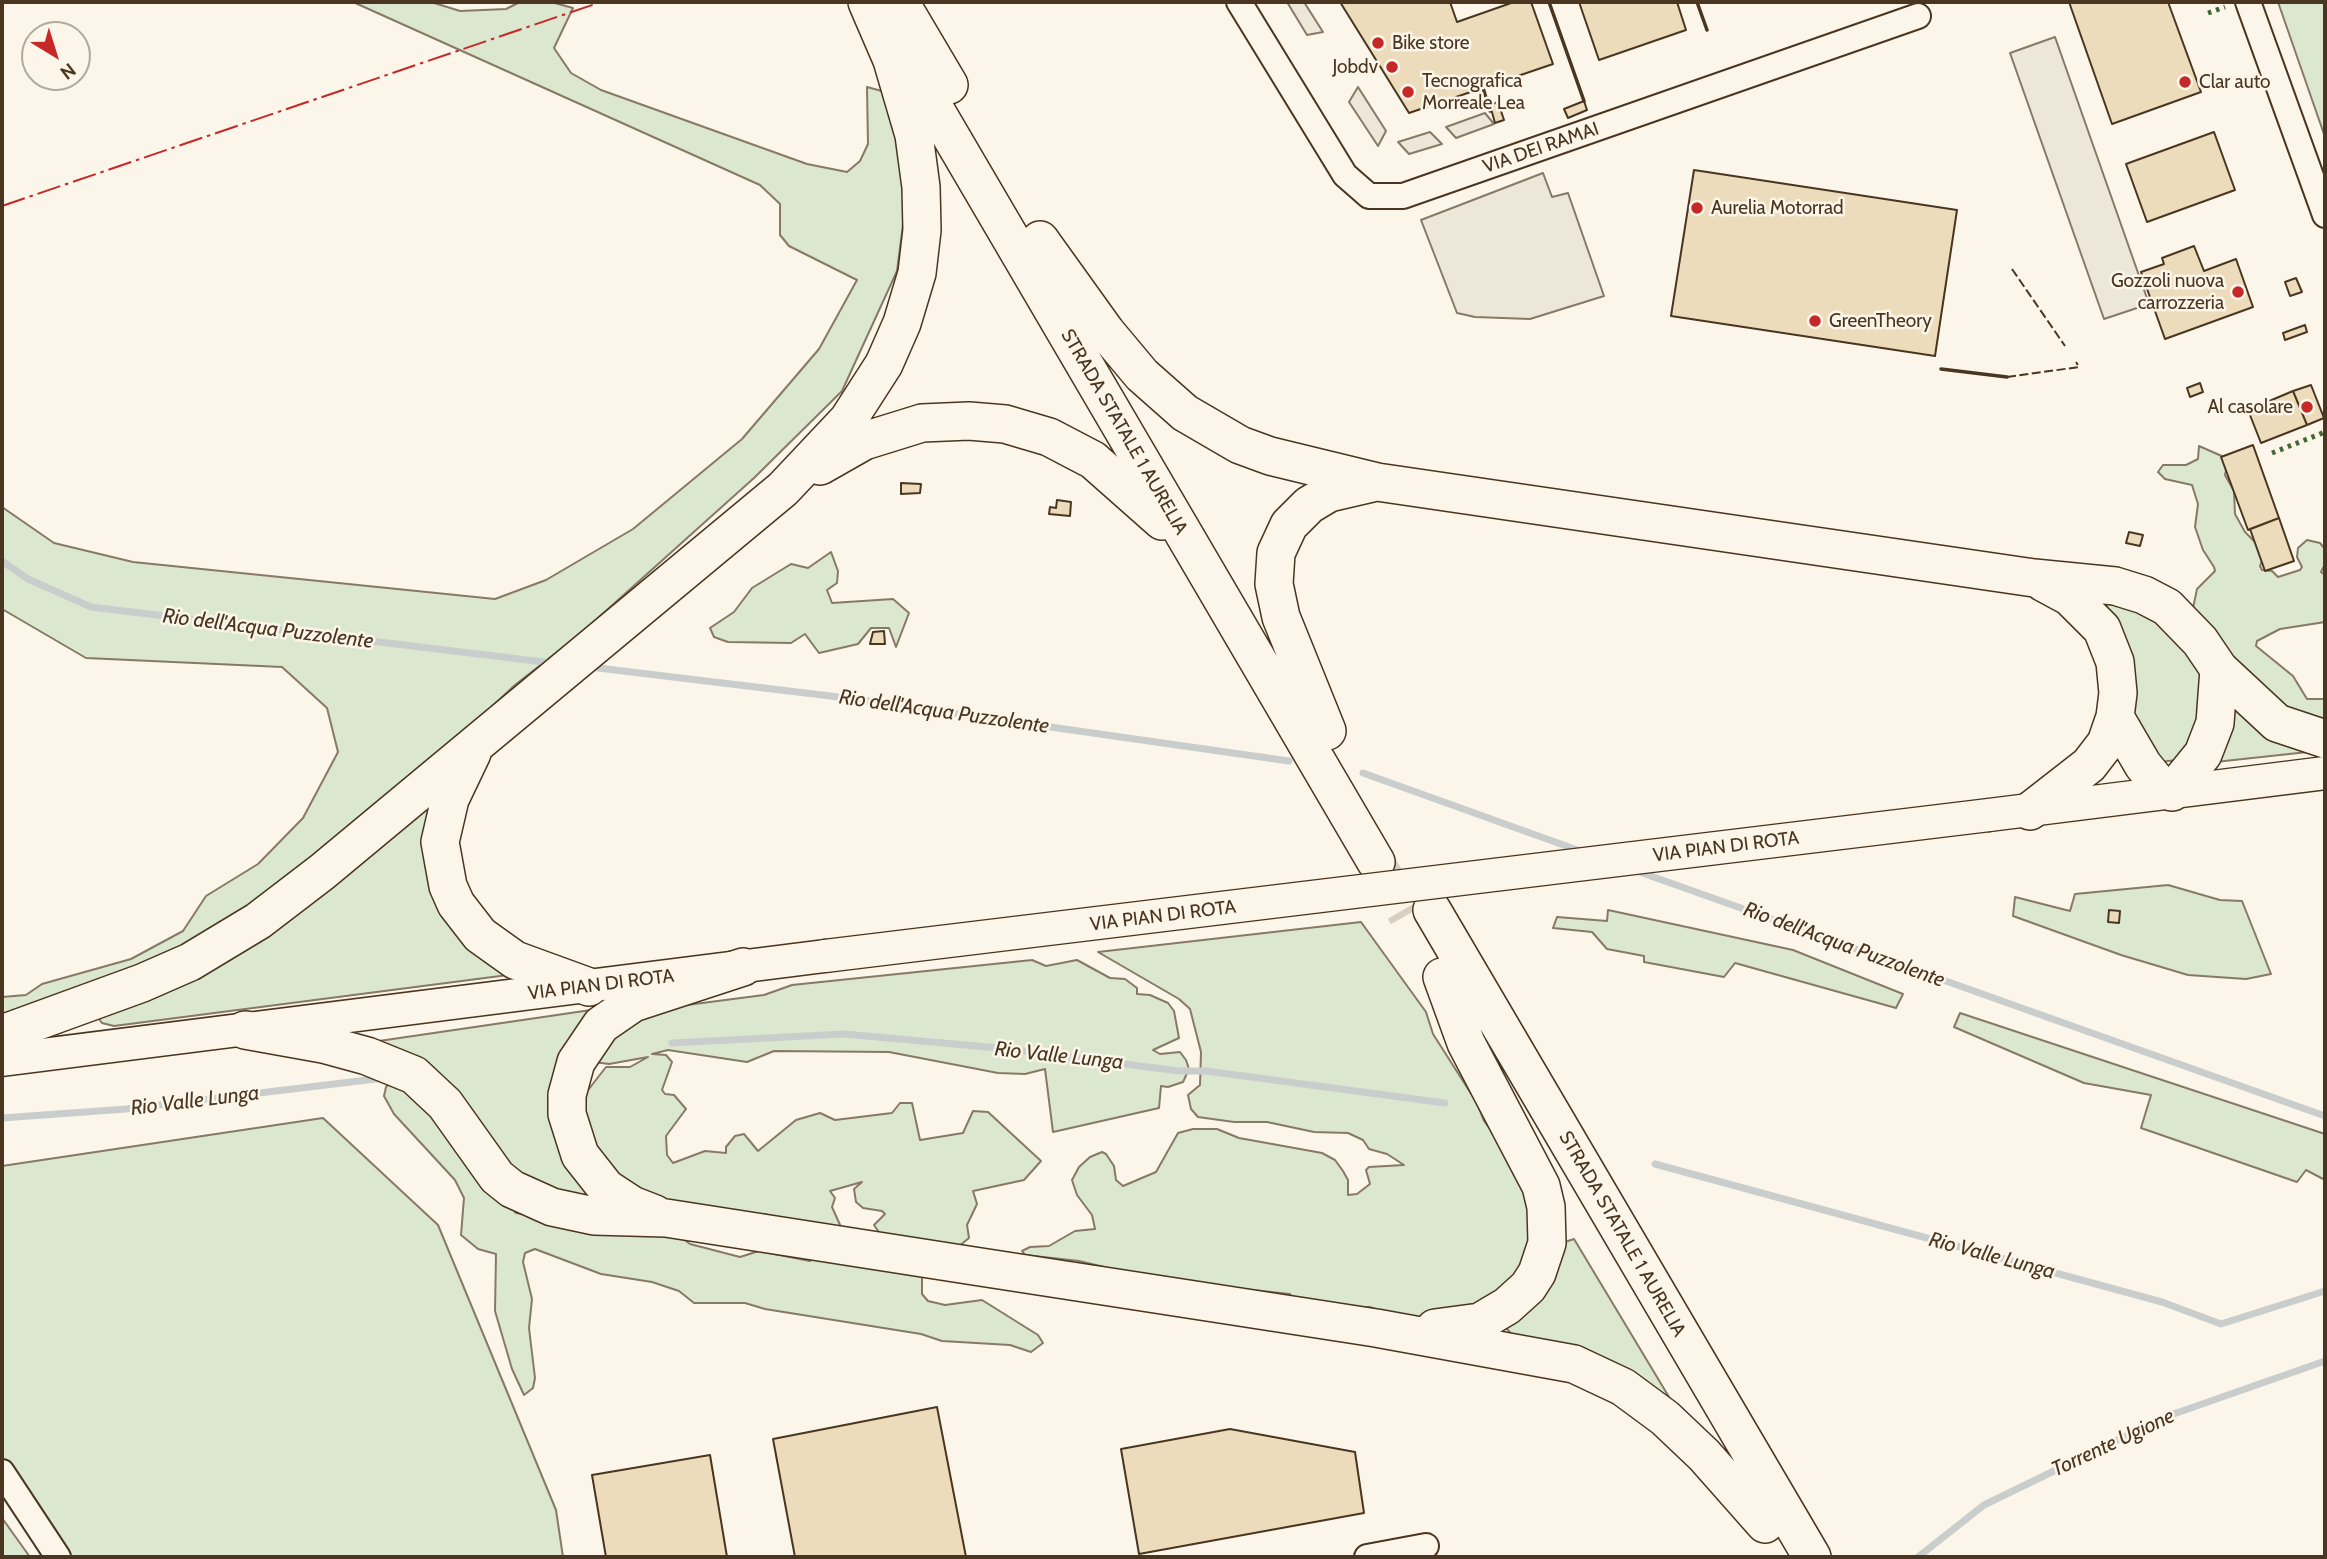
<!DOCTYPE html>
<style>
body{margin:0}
#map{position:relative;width:2327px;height:1559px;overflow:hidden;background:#fbf6e9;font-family:Cabin,sans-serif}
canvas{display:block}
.frame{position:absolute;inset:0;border:4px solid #4a3520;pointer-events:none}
.north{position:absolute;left:21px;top:21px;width:70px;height:70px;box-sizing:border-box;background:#fbf6e9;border:2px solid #b4a999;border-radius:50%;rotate:142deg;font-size:19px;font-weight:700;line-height:28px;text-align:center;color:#4a3520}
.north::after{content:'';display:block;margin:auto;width:24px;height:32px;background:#c62828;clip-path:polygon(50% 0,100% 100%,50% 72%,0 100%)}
</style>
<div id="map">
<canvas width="2327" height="1559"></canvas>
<div class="frame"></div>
<div class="north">N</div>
</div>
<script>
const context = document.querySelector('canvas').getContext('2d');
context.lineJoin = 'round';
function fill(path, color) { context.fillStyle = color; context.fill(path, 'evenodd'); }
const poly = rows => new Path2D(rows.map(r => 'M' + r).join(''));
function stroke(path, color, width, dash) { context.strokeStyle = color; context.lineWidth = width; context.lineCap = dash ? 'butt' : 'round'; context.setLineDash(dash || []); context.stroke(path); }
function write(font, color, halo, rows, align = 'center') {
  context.font = font + ' Cabin,sans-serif'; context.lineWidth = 5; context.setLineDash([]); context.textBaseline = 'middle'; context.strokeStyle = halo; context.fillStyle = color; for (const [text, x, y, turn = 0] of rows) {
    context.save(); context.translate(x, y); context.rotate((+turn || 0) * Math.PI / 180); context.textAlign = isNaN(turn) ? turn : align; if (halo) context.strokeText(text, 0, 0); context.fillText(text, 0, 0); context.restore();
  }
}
const green = poly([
 [353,2,431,2,460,11,506,9,520,2,551,2,573,8,554,48,571,73,601,90,807,164,847,172,860,161,868,144,867,87,889,93,908,186,897,271,842,391,754,478,579,635,515,685,402,790,256,907,152,969,2,1015,2,997,26,995,42,984,131,959,183,931,206,896,258,864,303,818,338,752,327,708,282,667,86,658,2,609,2,507,54,543,133,562,495,599,546,580,633,529,742,439,819,349,857,280,789,246,780,235,780,204,760,185,353,2],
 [2278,2,2325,2,2325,137,2278,2],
 [2199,446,2224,457,2227,466,2225,475,2234,491,2235,514,2245,532,2262,549,2263,558,2260,566,2262,570,2272,571,2278,577,2300,570,2302,567,2297,557,2298,548,2307,540,2320,543,2325,549,2325,564,2321,572,2325,575,2325,622,2280,629,2257,641,2256,646,2293,676,2307,699,2325,699,2325,727,2286,721,2192,613,2197,589,2215,571,2214,567,2203,550,2195,527,2198,504,2192,485,2165,479,2158,472,2163,465,2186,465,2198,459,2199,446],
 [831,552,838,571,837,583,827,590,832,603,893,599,909,613,896,647,889,628,871,628,858,644,819,653,805,634,791,643,728,642,714,637,710,628,734,612,752,588,791,564,808,568,831,552],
 [2095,589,2132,597,2202,658,2196,740,2177,760,2160,762,2136,727,2095,589],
 [2227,692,2317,751,2206,763,2227,692],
 [440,787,435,817,508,975,114,1026,102,1023,99,1019,99,1014,440,787],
 [2168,885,2220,900,2242,901,2271,974,2246,979,2188,975,2121,955,2013,916,2015,897,2070,911,2075,894,2168,885],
 [1608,910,1793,950,1903,994,1896,1008,1735,963,1724,977,1644,962,1644,956,1607,949,1592,932,1553,928,1557,917,1607,921,1608,910],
 [1361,922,1426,1012,1433,1034,1477,1103,1484,1121,1508,1153,1529,1198,1530,1257,1495,1297,1442,1319,1392,1316,1370,1307,1344,1308,1296,1302,1290,1294,1159,1280,1079,1261,1025,1255,1022,1251,1030,1247,1049,1246,1075,1231,1095,1229,1092,1215,1077,1195,1072,1180,1079,1167,1090,1157,1102,1152,1106,1154,1114,1166,1116,1180,1123,1186,1156,1172,1178,1133,1193,1129,1217,1129,1239,1138,1322,1153,1335,1160,1343,1171,1348,1180,1348,1195,1357,1194,1370,1184,1366,1170,1369,1167,1404,1165,1387,1154,1369,1149,1363,1140,1348,1133,1314,1132,1267,1122,1234,1122,1198,1117,1191,1109,1188,1095,1200,1085,1201,1052,1190,1009,1179,999,1098,952,1361,922],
 [1032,960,1046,966,1077,960,1110,978,1125,979,1137,988,1137,994,1150,995,1168,1003,1174,1011,1179,1038,1153,1050,1160,1054,1180,1052,1186,1060,1189,1069,1183,1082,1168,1087,1161,1086,1159,1108,1053,1132,1045,1069,1025,1074,998,1073,889,1052,774,1051,747,1062,668,1050,652,1054,666,1055,672,1062,662,1090,665,1094,674,1095,686,1109,666,1136,667,1155,673,1163,705,1151,726,1153,726,1147,735,1136,744,1134,758,1151,796,1120,820,1113,835,1120,892,1113,900,1103,912,1103,920,1140,963,1133,973,1111,988,1112,1041,1161,1024,1180,973,1191,977,1204,967,1225,969,1238,958,1247,885,1241,874,1225,885,1214,882,1211,863,1208,856,1202,854,1189,862,1182,830,1191,835,1198,832,1207,841,1227,809,1225,764,1214,733,1215,650,1202,607,1174,586,1120,585,1094,606,1067,630,1067,648,1057,609,1064,594,1062,596,1053,648,1010,764,995,792,985,1032,960],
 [591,1010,569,1054,605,1200,536,1192,379,1041,591,1010],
 [1960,1013,2325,1134,2325,1180,2306,1170,2297,1182,2141,1128,2151,1095,2084,1083,1954,1027,1960,1013],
 [402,1078,516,1213,682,1238,690,1244,740,1257,759,1251,810,1261,816,1256,922,1275,922,1294,928,1301,945,1305,982,1300,1038,1335,1043,1343,1031,1352,1010,1345,942,1341,921,1334,765,1309,745,1303,694,1303,679,1291,652,1282,601,1274,535,1249,525,1253,523,1262,532,1299,529,1328,535,1378,533,1388,524,1395,512,1369,495,1311,496,1254,478,1249,461,1235,464,1198,455,1180,394,1114,384,1096,386,1087,394,1079,402,1078],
 [323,1118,438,1225,556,1510,563,1557,66,1557,2,1458,2,1166,323,1118],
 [1574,1239,1669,1397,1663,1402,1516,1339,1506,1328,1565,1242,1574,1239],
 [2,1518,30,1557,2,1557,2,1518]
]);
const parking = poly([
 [1287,2,1304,2,1323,32,1307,35,1287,2],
 [2055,37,2149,304,2104,319,2010,53,2055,37],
 [1358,87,1386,131,1378,146,1349,102,1358,87],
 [1485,113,1494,124,1456,138,1446,127,1485,113],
 [1430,132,1442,144,1409,154,1398,142,1430,132],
 [1543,173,1552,197,1568,193,1604,296,1530,319,1475,317,1457,313,1421,220,1543,173]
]);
const stream = poly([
 [2,561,28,579,91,607,544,662],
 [598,668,847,698,1289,761],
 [1363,773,1583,852],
 [1634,870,2325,1116],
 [672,1043,844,1034,998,1048,1179,1071,1206,1071,1445,1103],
 [2,1118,126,1109,384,1078],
 [1655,1164,2162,1302,2221,1324,2325,1291],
 [1918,1557,1984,1505,2165,1417,2325,1361]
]);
const building = poly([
 [1340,2,1450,2,1457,22,1514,2,1531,2,1553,64,1409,113,1340,2],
 [1579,2,1677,2,1686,30,1599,60,1579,2],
 [2069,2,2168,2,2201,92,2112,124,2069,2],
 [1584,101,1587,110,1568,118,1564,109,1584,101],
 [1498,102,1504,120,1495,123,1490,105,1498,102],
 [2214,132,2235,190,2147,222,2126,164,2214,132],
 [1694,170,1957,210,1935,356,1671,316,1694,170],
 [2194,246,2204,271,2236,259,2253,307,2165,339,2141,272,2164,264,2162,258,2194,246],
 [2296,278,2302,292,2290,296,2285,282,2296,278],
 [2305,325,2307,332,2285,340,2283,333,2305,325],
 [2200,383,2203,392,2190,397,2187,388,2200,383],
 [2311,385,2324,418,2307,425,2293,391,2311,385],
 [2293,391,2307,425,2261,443,2248,410,2293,391],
 [2253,445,2279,518,2248,530,2221,457,2253,445],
 [901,483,921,484,920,493,901,494,901,483],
 [1057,500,1071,502,1070,516,1049,514,1050,507,1056,508,1057,500],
 [2279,518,2294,561,2265,571,2250,529,2279,518],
 [2129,532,2143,535,2140,546,2126,543,2129,532],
 [884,631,885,644,870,644,873,632,884,631],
 [2109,910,2120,911,2119,923,2108,922,2109,910],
 [937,1407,966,1557,795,1557,773,1439,937,1407],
 [1230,1429,1355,1452,1364,1513,1139,1554,1121,1449,1230,1429],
 [710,1455,727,1557,606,1557,592,1475,710,1455]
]);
const highwayTunnel = poly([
 [1376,862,1407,915]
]);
const minor = poly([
 [1239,2,1345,175,1369,196,1403,196,1918,16],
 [2248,2,2325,215],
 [2,1472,58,1557],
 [1367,1557,1426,1546]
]);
const major = poly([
 [1989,815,2325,773],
 [2,1060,825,956]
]);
const highway = poly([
 [900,2,949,85],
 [908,63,1376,862],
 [1040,240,1106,332,1142,375,1185,413,1240,445,1270,456,1377,482,2034,578,2115,586,2144,595,2167,607,2200,641,2219,669,2277,723,2325,739],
 [820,466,864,441,922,423,969,421,1005,424,1049,437,1093,460,1162,521],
 [2115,717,2143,765,2156,781,2172,792,2203,754,2215,723,2219,669],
 [1327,731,1281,617,1274,584,1276,553,1289,525,1309,505,1329,493,1372,483],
 [472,753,450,799,440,842,448,886,456,904,480,935,515,960,589,987],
 [2030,811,2089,765,2106,743,2115,717,2118,693,2115,662,2102,629,2070,597,2044,583],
 [1432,910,1812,1557],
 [245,1030,323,1044,367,1056,414,1075,445,1104,497,1177,512,1189,552,1207,594,1216,666,1218,974,1266,1376,1328,1574,1364,1623,1387,1665,1418,1704,1455,1765,1524],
 [2,1034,142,983,190,962,258,921,322,872,783,489,848,420,884,364,902,323,917,273,922,230,921,187,914,135,892,60,867,2],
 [655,1214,632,1205,606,1188,580,1155,567,1114,567,1095,576,1062,601,1025,633,1003,743,967],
 [1435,1328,1480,1322,1507,1306,1528,1287,1537,1273,1547,1243,1546,1207,1541,1186,1466,1043,1442,977]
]);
const majorBridge = poly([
 [825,956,1989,815]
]);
const hedge = poly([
 [2203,2,2203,3],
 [2208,13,2225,7],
 [2272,453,2325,432]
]);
const fence = poly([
 [2012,269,2065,346],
 [2007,377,2079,367,2076,362]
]);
const wall = poly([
 [1549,2,1584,101],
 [1697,2,1707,30],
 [1483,88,1490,111],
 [1941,369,2007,377]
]);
const power = poly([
 [2,206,601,2]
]);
const markers = [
 [1378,43,7,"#c62828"],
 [1392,67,7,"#c62828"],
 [2185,82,7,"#c62828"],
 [1408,92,7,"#c62828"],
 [1697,208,7,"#c62828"],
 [2238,292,7,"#c62828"],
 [1815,321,7,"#c62828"],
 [2307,407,7,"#c62828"]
];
const poiNames = [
 ["Bike store",1392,43],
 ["Jobdv",1378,67,"right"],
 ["Tecnografica",1422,81],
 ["Morreale Lea",1422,103],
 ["Clar auto",2199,82],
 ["Aurelia Motorrad",1711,208],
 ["Gozzoli nuova",2224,281,"right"],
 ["carrozzeria",2224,303,"right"],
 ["GreenTheory",1829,321],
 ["Al casolare",2293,407,"right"]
];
const streetNames = [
 ["VIA DEI RAMAI",1541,148,-19],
 ["STRADA STATALE 1 AURELIA",1124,432,60],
 ["VIA PIAN DI ROTA",1726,847,-7],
 ["VIA PIAN DI ROTA",1163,916,-7],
 ["VIA PIAN DI ROTA",601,985,-7],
 ["STRADA STATALE 1 AURELIA",1622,1234,60]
];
const waterNames = [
 ["Rio dell'Acqua Puzzolente",268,629,7],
 ["Rio dell'Acqua Puzzolente",944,712,8],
 ["Rio dell'Acqua Puzzolente",1844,945,20],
 ["Rio Valle Lunga",1059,1056,6],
 ["Rio Valle Lunga",195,1101,-7],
 ["Rio Valle Lunga",1992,1256,15],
 ["Torrente Ugione",2113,1443,-25]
];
fill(green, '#dce7d0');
stroke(green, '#887966', 2);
fill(parking, '#ede7d9');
stroke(parking, '#887966', 2);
stroke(stream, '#c9cecd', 7);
fill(building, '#ecdcbc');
stroke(building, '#4a3520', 2);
stroke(highwayTunnel, '#d8cfc1', 37, [37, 18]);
stroke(minor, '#4a3520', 28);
stroke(major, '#4a3520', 35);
stroke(highway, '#4a3520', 40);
stroke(minor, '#fbf6e9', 24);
stroke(major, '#fbf6e9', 32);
stroke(highway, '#fbf6e9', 37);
stroke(majorBridge, '#4a3520', 35, []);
stroke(majorBridge, '#fbf6e9', 32);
stroke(hedge, '#436837', 5, [3.5, 5]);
stroke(fence, '#4a3520', 2, [9, 3.5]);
stroke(wall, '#4a3520', 3.5);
stroke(power, '#c62828', 2, [24, 5, 3.5, 5]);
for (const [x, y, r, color] of markers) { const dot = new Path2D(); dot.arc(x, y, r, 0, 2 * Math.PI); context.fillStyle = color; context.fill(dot); stroke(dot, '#fbf6e9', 2.5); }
write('19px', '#4a3520', '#fbf6e9', poiNames, 'left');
write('19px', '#4a3520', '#fbf6e9', streetNames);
write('italic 21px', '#4a3520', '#fbf6e9', waterNames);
</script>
